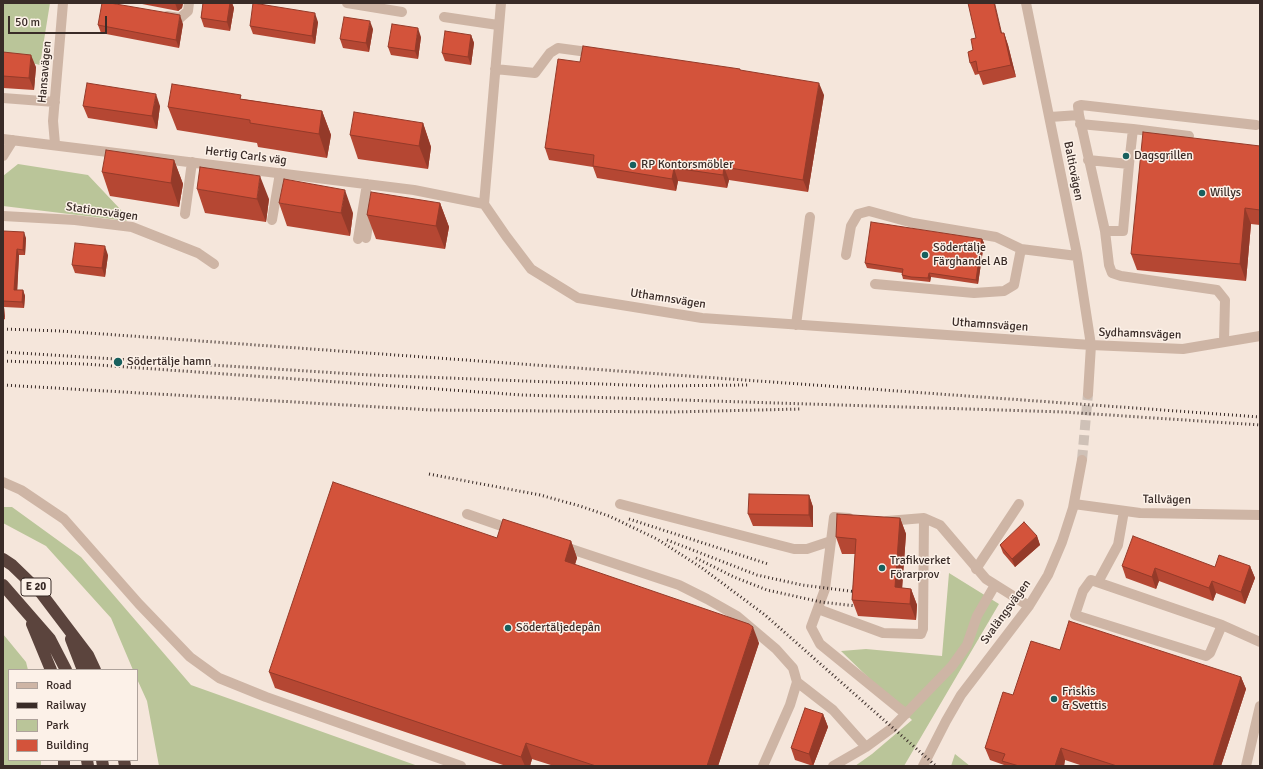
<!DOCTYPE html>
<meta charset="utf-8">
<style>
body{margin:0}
#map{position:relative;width:1263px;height:769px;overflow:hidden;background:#f5e6db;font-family:Signika,sans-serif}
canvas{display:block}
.frame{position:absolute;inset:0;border:4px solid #392b27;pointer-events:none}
.legend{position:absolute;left:8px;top:669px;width:130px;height:92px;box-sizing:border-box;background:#fcf1e8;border:1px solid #aea29b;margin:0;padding:5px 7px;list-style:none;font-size:12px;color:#392b27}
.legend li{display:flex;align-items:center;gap:8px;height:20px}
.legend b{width:20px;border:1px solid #aea29b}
.scale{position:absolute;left:8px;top:16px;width:99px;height:18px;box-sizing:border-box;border:2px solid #392b27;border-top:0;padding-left:5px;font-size:12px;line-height:14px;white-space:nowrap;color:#392b27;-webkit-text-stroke:3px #fcf1e8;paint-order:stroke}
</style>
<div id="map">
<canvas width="1263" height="769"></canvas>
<div class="frame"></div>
<ul class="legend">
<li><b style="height:5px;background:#ceb5a5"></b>Road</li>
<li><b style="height:5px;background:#392b27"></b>Railway</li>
<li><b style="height:11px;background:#bac599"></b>Park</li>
<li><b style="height:11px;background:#d3533b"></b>Building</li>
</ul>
<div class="scale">50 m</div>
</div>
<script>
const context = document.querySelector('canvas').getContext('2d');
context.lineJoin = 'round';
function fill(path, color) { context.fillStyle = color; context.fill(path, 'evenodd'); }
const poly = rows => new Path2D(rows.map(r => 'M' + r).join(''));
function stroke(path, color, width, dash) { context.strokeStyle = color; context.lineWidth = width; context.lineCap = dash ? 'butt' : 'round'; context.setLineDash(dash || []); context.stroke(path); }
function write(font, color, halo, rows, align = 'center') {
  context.font = font + ' Signika,sans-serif'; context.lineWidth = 3; context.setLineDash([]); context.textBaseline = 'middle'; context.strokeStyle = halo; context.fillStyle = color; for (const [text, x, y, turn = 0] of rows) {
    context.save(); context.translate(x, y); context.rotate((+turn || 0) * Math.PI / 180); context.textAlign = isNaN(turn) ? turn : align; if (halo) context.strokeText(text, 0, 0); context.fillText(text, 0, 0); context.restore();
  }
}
const green = poly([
 [3,3,50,3,40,65,3,56],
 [18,164,88,175,121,210,127,221,3,206,3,176],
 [3,507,12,507,81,557,191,685,418,766,159,766,147,701,137,679,137,670,133,670,111,618,46,546,3,523],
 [949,573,999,604,904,766,855,766,872,754,912,720,841,651,866,649,942,656],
 [3,634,26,662,28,670,9,670,9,760,41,760,41,766,3,766],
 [955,754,970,766,951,766]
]);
const minorTunnel = poly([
 [1082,460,1088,394]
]);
const minor = poly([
 [347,3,402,12],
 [501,3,484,204,506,236,531,269,578,298,702,318,1091,345,1183,349,1260,336],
 [1026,3,1077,254,1091,345,1088,394],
 [167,16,180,18,188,11,189,3],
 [444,17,498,25],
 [495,69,535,73,550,53,558,48,595,53],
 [3,98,55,102],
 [1079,115,1078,106,1081,105,1256,125],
 [1050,117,1079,115,1105,231,1109,265,1112,273,1121,276,1217,290,1225,300,1224,342],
 [1080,124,1133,129],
 [3,139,414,190,484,204],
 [55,144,53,121,63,3],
 [3,156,13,140],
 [1088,160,1129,164,1123,231,1105,231],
 [1129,164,1133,129,1189,136],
 [185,214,192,162],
 [3,216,75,220,132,227,198,253,214,264],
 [272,220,280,173],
 [366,238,371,206],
 [358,239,367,184],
 [846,255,851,226,858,214,869,211,913,223,996,237,1021,249],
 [875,284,974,293,1004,291,1014,285,1021,249,1077,256],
 [796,325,810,217],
 [3,482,21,490,64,519,139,604,190,657,219,678,266,697,461,766],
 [620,504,794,549,807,549,831,541],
 [1074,504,1140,513,1260,515],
 [467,514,513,530],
 [849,518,834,517,825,589,811,627,820,644,906,714],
 [887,521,924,518,940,525,986,579,1029,606],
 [562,546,679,585,707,599,737,616,776,649,793,668,797,682,790,705,763,766],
 [976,569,1019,504],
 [1098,582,1118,545,1124,511],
 [818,609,883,633,921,634,923,629,924,518],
 [1222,625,1210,653,1206,656,1075,615,1083,591,1091,580,1222,625,1260,642],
 [797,682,833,710,866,747],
 [833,766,866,747,892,728,952,666,967,645,977,616,995,585],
 [923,766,946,721,961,695,1029,606,1048,575,1062,542,1073,508,1082,460],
 [1246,766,1260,706]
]);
const highway = poly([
 [3,559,12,565,41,593,88,655,95,670],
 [3,585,50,639,66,670],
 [32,624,51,670],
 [71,639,83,670],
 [64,760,64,766],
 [87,760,88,766],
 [102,760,103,766],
 [124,760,125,766]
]);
const rail = poly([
 [3,329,61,331,1260,417],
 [3,352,372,375,653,386,748,385],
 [3,361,84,364,522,395,1064,412,1260,425],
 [3,385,431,410,671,412,802,409],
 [429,474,540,495,580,506,609,516,657,539,702,568,765,615,936,766],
 [629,519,768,564],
 [667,540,757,575,802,585,857,592],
 [696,558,734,577,767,590,821,602,856,606]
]);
const wall = poly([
 [137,3,183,3,182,8,178,11],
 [203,3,232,3,234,8,230,31,204,27,201,18],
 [318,22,315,44,253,34,250,26],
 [183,24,179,48,101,33,98,25],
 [373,29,369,52,343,48,340,39],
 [1002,33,1004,33,1008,45,1016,77,983,85,979,74,975,75,970,63],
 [471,35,474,43,471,65,445,61,442,53],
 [421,37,418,59,391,55,388,47],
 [3,52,36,67,34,90,3,88],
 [580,62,741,71,824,95,808,192,729,180,727,188,678,181,676,191,597,178,593,167,549,160,545,148],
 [242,99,322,111,331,135,327,158,258,147,257,143,177,130,168,107],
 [83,106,160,106,157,129,88,118],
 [423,123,431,147,428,169,358,159,350,135],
 [1260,146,1260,225,1251,224,1246,281,1137,270,1131,254],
 [174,160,183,184,179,207,110,196,102,172],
 [197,189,269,199,266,222,205,213],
 [279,203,353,213,350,236,287,226],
 [440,203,449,227,445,249,376,239,367,215],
 [3,231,26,238,25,255,19,255,17,290,23,290,25,296,24,308,4,307,5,319,3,320],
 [982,239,984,243,978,284,931,277,930,282,903,279,902,275,902,273,867,268,865,263],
 [108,255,105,277,75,273,72,265],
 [809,495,813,507,813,527,753,526,748,514],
 [900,518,906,534,902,588,911,589,917,605,916,620,858,616,852,600,855,554,842,554,836,537],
 [1037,536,1040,545,1015,567,1003,553,1000,545],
 [497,538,571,541,577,558,575,565,759,643,718,766,554,766,532,759,530,766,506,766,275,688,269,672],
 [1122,566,1215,567,1250,566,1255,578,1245,604,1216,593,1213,601,1159,581,1156,589,1126,578],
 [1060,650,1241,677,1246,689,1221,766,1083,766,1065,760,1064,766,1004,766,1004,765,990,760,985,748,1013,695],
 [823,714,828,727,813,766,795,760,791,748]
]);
const shadedWall = poly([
 [175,3,183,3,182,8,178,11],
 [230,3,232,3,234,8,230,31,227,22],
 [994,3,995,3,1005,46,1001,33],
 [315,13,318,22,315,44,312,36],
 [180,15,183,24,179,48,176,40],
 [370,21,373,29,369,52,366,43],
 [418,28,421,37,418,59,415,51],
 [1004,33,1008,45,1016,77,1011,65],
 [471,35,474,43,471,65,468,57],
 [31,55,36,67,34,90,29,78],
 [819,83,824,95,808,192,803,180],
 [156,94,160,106,157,129,152,116],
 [322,111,331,135,327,158,319,134],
 [423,123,431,147,428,169,419,146],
 [174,160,183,184,179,207,171,183],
 [724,167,729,180,727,188,723,175],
 [674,168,678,181,676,191,672,179],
 [260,176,269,199,266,222,257,199],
 [345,190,353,213,350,236,341,213],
 [440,203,449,227,445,249,436,226],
 [1245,208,1251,224,1246,281,1240,264],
 [24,232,26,238,25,255,23,250],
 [982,239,984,243,978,284,976,280],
 [105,246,108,255,105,277,102,268],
 [17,249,19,255,17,296,14,290],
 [929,273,931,277,930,282,928,278],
 [23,290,25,296,24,308,22,302],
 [3,304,4,307,5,319,3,314],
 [809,495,813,507,813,527,809,515],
 [900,518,906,534,901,604,895,587],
 [1037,536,1040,545,1015,567,1012,559],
 [571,541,577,558,570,578,565,561],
 [1250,566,1255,578,1245,604,1241,592],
 [1155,568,1159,581,1156,589,1152,577],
 [1212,581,1216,593,1213,601,1209,588],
 [911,589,917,605,916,620,910,604],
 [753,627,759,643,718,766,707,766],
 [1241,677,1246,689,1221,766,1213,766],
 [823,714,828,727,813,766,809,754],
 [526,743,532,759,530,766,525,766,521,757],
 [1061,748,1065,760,1064,766,1055,766]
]);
const building = poly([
 [102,3,110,3,180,15,176,40,98,25,102,3],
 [203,3,230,3,227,22,201,18,203,3],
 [253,3,315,13,312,36,250,26,253,3],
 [968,3,994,3,1001,33,1004,33,1011,65,978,72,976,61,970,63,968,52,973,50,971,39,976,38,968,3],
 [344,17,370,21,366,43,340,39,344,17],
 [392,24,418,28,415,51,388,47,392,24],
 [445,31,471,35,468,57,442,53,445,31],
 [583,46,740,69,740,70,819,83,803,180,724,167,723,175,674,168,672,179,593,166,594,155,545,148,558,59,580,62,583,46],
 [3,52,31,55,29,78,3,76,3,52],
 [87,83,156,94,152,116,83,106,87,83],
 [172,84,241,95,240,99,322,111,319,134,250,123,250,120,168,107,172,84],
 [354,112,423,123,419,146,350,135,354,112],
 [1143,132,1260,146,1260,210,1245,208,1240,264,1131,254,1143,132],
 [106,150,174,160,171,183,102,172,106,150],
 [200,167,260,176,257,199,197,189,200,167],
 [284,179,345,190,341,213,279,203,284,179],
 [371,192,440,203,436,226,367,215,371,192],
 [871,222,982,239,976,280,929,273,928,278,911,277,902,275,903,269,865,263,871,222],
 [3,231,24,232,23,250,17,249,14,290,23,290,22,302,3,301,3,231],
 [75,243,105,246,102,268,72,265,75,243],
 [333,482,497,538,503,519,571,541,565,561,749,624,753,627,707,766,596,766,526,743,521,757,269,672,333,482],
 [749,494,809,495,809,515,748,514,749,494],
 [837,514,900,518,895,587,911,589,910,604,852,600,856,539,836,537,837,514],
 [1024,522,1037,536,1012,559,1000,545,1024,522],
 [1133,536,1215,567,1219,555,1250,566,1241,592,1212,581,1209,588,1155,568,1152,577,1122,566,1133,536],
 [1069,621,1241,677,1213,766,1117,766,1061,748,1055,766,1019,766,1002,761,1005,754,985,748,1003,692,1013,695,1031,641,1060,650,1069,621],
 [805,708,823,714,809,754,791,748,805,708]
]);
const markers = [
 [1126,156,4,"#18605e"],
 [633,165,4,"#18605e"],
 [1202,193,4,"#18605e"],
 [925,255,4,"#18605e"],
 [118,362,5,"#18605e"],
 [882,568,4,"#18605e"],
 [508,628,4,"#18605e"],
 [1054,699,4,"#18605e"]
];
const shields = [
 [36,587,30]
];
const shieldNames = [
 ["E 20",36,587]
];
const streetNames = [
 ["Hansavägen",45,72,-85],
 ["Hertig Carls väg",246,156,7],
 ["Balticvägen",1073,171,79],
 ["Stationsvägen",102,212,8],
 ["Uthamnsvägen",668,299,9],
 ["Uthamnsvägen",990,325,4],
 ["Sydhamnsvägen",1140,334,2],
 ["Tallvägen",1167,500,1],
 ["Svalängsvägen",1006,612,-54]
];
const poiNames = [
 ["Dagsgrillen",1134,156],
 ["RP Kontorsmöbler",641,165],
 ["Willys",1210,193],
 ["Södertälje",933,248],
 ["Färghandel AB",933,262],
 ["Södertälje hamn",127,362],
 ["Trafikverket",890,561],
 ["Förarprov",890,575],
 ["Södertäljedepån",516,628],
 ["Friskis",1062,692],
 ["& Svettis",1062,706]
];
fill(green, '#bac599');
stroke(minorTunnel, '#cfc1b7', 10, [10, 5]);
stroke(minor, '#ceb5a5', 10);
stroke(highway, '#5b443d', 12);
stroke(rail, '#392b27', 3, [1, 3]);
fill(wall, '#b54733');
fill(shadedWall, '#943a29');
fill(building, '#d3533b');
stroke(building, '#943a29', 1);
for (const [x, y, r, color] of markers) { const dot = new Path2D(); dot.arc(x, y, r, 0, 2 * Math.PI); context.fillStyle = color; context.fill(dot); stroke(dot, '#fcf1e8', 1.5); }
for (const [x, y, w] of shields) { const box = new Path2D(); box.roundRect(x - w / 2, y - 9, w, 18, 3); context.fillStyle = '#fcf1e8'; context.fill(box); stroke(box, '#392b27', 1); }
write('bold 11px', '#392b27', null, shieldNames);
write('12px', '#392b27', '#fcf1e8', streetNames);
write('12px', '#392b27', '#fcf1e8', poiNames, 'left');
</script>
